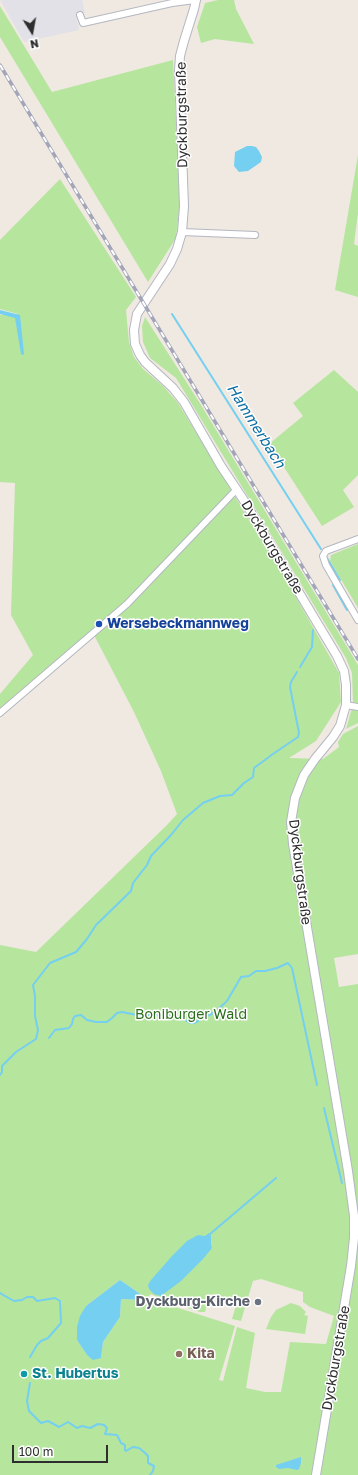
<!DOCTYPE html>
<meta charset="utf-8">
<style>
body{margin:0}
#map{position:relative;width:358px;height:1475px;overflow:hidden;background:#efe9e1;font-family:"Golos Text",sans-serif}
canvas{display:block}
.north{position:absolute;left:12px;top:12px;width:40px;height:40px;-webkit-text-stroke:3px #fff;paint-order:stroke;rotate:169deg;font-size:11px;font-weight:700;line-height:16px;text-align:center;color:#2e2e2e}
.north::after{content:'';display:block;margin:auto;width:14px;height:18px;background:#2e2e2e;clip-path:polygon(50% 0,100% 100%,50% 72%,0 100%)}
.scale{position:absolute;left:12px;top:1445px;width:96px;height:18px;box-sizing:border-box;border:2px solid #2e2e2e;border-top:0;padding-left:5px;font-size:12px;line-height:14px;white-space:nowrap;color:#2e2e2e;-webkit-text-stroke:3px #fff;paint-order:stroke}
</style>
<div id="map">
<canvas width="358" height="1475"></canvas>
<div class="north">N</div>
<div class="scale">100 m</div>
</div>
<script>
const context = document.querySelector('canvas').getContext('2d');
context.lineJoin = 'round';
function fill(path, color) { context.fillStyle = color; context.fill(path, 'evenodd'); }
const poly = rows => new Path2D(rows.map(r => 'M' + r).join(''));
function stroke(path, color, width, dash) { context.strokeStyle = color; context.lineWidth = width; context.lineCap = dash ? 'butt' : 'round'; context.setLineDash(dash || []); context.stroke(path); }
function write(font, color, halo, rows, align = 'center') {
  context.font = font + ' "Golos Text",sans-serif'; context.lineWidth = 3; context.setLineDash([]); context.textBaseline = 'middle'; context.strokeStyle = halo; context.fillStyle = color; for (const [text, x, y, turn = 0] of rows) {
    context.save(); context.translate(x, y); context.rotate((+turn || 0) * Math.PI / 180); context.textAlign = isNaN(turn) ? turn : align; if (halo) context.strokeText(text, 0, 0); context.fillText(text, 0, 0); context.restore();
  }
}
const industrial = poly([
 [0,0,82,0,85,13,76,15,79,30,24,42]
]);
const green = poly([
 [218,0,234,0,236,9,254,44,215,39,201,43,197,27,205,3],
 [0,6,52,92,173,60,180,203,176,238,148,282,0,37],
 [358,155,358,213,354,244,358,246,358,297,335,290],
 [60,179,136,297,126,310,129,342,134,357,143,369,163,386,178,403,289,585,339,673,341,702,316,741,289,758,323,759,339,747,338,742,343,734,358,726,358,954,334,958,339,987,358,984,358,1475,0,1475,0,945,36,952,167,825,177,814,161,771,134,712,93,633,0,709,0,694,33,655,11,615,15,483,0,482,0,315,18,314,0,309,0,240],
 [261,1279,303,1292,303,1302,310,1307,334,1316,326,1344,290,1342,281,1392,265,1392,246,1388,255,1333,237,1327,223,1381,219,1380,235,1326,147,1298,151,1294,166,1301,200,1312,205,1312,210,1294,215,1296,216,1294,218,1295,218,1296,237,1302,232,1319,241,1321,253,1281],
 [120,1280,146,1298,145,1300,121,1299,120,1317,103,1342,101,1358,87,1355,77,1340,86,1306],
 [145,317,201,405,358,665,358,704,353,702,352,673,346,658,176,378,150,358,143,342,142,326],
 [334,370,358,392,358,475,343,490,354,507,322,526,269,444,303,416,293,403],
 [358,544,358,608,330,561,331,555],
 [352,708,358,709,358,723,346,729],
 [291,1303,300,1306,306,1312,304,1315,308,1316,305,1334,266,1329,271,1317,276,1310]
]);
const water = poly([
 [247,146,252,146,256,147,259,151,262,157,261,162,248,171,239,172,234,166,235,152],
 [0,310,20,315,24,354,23,355,21,354,15,318,0,314],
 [209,1233,211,1236,211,1245,212,1248,203,1259,181,1281,161,1296,154,1294,149,1289,148,1285,151,1280,172,1256,187,1241,198,1235,205,1236],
 [120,1280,146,1298,145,1300,121,1299,120,1317,103,1342,101,1358,93,1360,87,1355,77,1340,77,1327,80,1316,86,1306],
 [301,1457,301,1463,299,1469,297,1470,288,1468,279,1469,276,1467,276,1465]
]);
const stream = poly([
 [172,314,321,549],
 [327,558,340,580],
 [333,585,347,610],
 [300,667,312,647,313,630],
 [270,756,298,737,299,733,290,687,291,682,297,672],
 [49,1038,55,1030,69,1028,72,1024,73,1019,75,1016,81,1015,87,1020,96,1022,107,1022,112,1018,117,1013,122,1012,142,1016,156,1015,180,1017,190,1023,194,1023,215,1012,227,1001,241,977,249,976,256,971,265,971,277,968,288,963,292,968,317,1085],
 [0,1075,2,1072,2,1066,16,1052,36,1039,38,1030,35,1016,35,996,33,985,50,963,76,952,87,939,96,925,131,891,133,883,147,865,151,856,171,835,183,820,203,803,220,796,232,795,244,783,253,777,254,768,269,757],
 [324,1108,342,1183],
 [210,1234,276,1178],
 [0,1293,14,1301,22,1300,27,1297,33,1297,37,1301,55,1298,60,1301,61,1323,48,1338,41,1341,37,1345,30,1357],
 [30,1383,27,1401,29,1411,41,1423,48,1421,59,1427,68,1422,77,1428,82,1426,90,1428,98,1424,104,1425,107,1428,105,1434,117,1435,121,1443,125,1445,125,1450,126,1451,133,1447,139,1448,144,1452,148,1456,148,1463,154,1466,153,1471,150,1475]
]);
const minor = poly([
 [80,15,83,23,172,3,195,0],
 [182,232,255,235],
 [358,539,326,551,323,556,326,565,358,620],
 [346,705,358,707],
 [0,713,127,604,237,489]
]);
const tertiary = poly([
 [196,0,194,9,184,41,180,56,179,70,184,206,182,232,177,249,170,264,137,314,134,330,135,344,140,355,145,362,173,388,184,402,221,466,243,499,337,656,344,671,346,685,346,705,340,726,333,737,315,759,304,775,295,798,291,822,293,844,348,1171,354,1216,354,1238,351,1266,316,1475]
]);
const rail = poly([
 [0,65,358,659]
]);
const markers = [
 [99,624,4,"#1a4fb4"],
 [258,1302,4,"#6b7280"],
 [179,1354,4,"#8d6e63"],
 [24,1374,4,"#0f9aa8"]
];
const streetNames = [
 ["Dyckburgstraße",182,115,-91],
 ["Dyckburgstraße",272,547,59],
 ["Dyckburgstraße",300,872,83],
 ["Dyckburgstraße",336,1358,-80]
];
const transitNames = [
 ["Wersebeckmannweg",107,624]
];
const parkNames = [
 ["Boniburger Wald",191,1015]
];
const worshipNames = [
 ["Dyckburg-Kirche",250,1302]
];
const educationNames = [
 ["Kita",187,1354]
];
const cultureNames = [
 ["St. Hubertus",32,1374]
];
const waterNames = [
 ["Hammerbach",256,426,58]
];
fill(industrial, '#e3e1e8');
fill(green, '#b6e59e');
fill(water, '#75cff0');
stroke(stream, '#75cff0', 2);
stroke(minor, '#b4b7c1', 8);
stroke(tertiary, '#b4b7c1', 10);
stroke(minor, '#fff', 6);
stroke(tertiary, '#fff', 8);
stroke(rail, '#a3a6b8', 3.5);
stroke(rail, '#fff', 2, [6]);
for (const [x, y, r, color] of markers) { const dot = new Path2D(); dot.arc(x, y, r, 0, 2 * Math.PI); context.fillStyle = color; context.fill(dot); stroke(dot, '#fff', 1.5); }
write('14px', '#2e2e2e', '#fff', streetNames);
write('bold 14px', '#164399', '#fff', transitNames, 'left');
write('14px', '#2c6e1b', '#fff', parkNames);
write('bold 14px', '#5b616d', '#fff', worshipNames, 'right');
write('bold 14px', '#785e54', '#fff', educationNames, 'left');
write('bold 14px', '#0d838f', '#fff', cultureNames, 'left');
write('italic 15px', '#0d6fa3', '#fff', waterNames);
</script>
